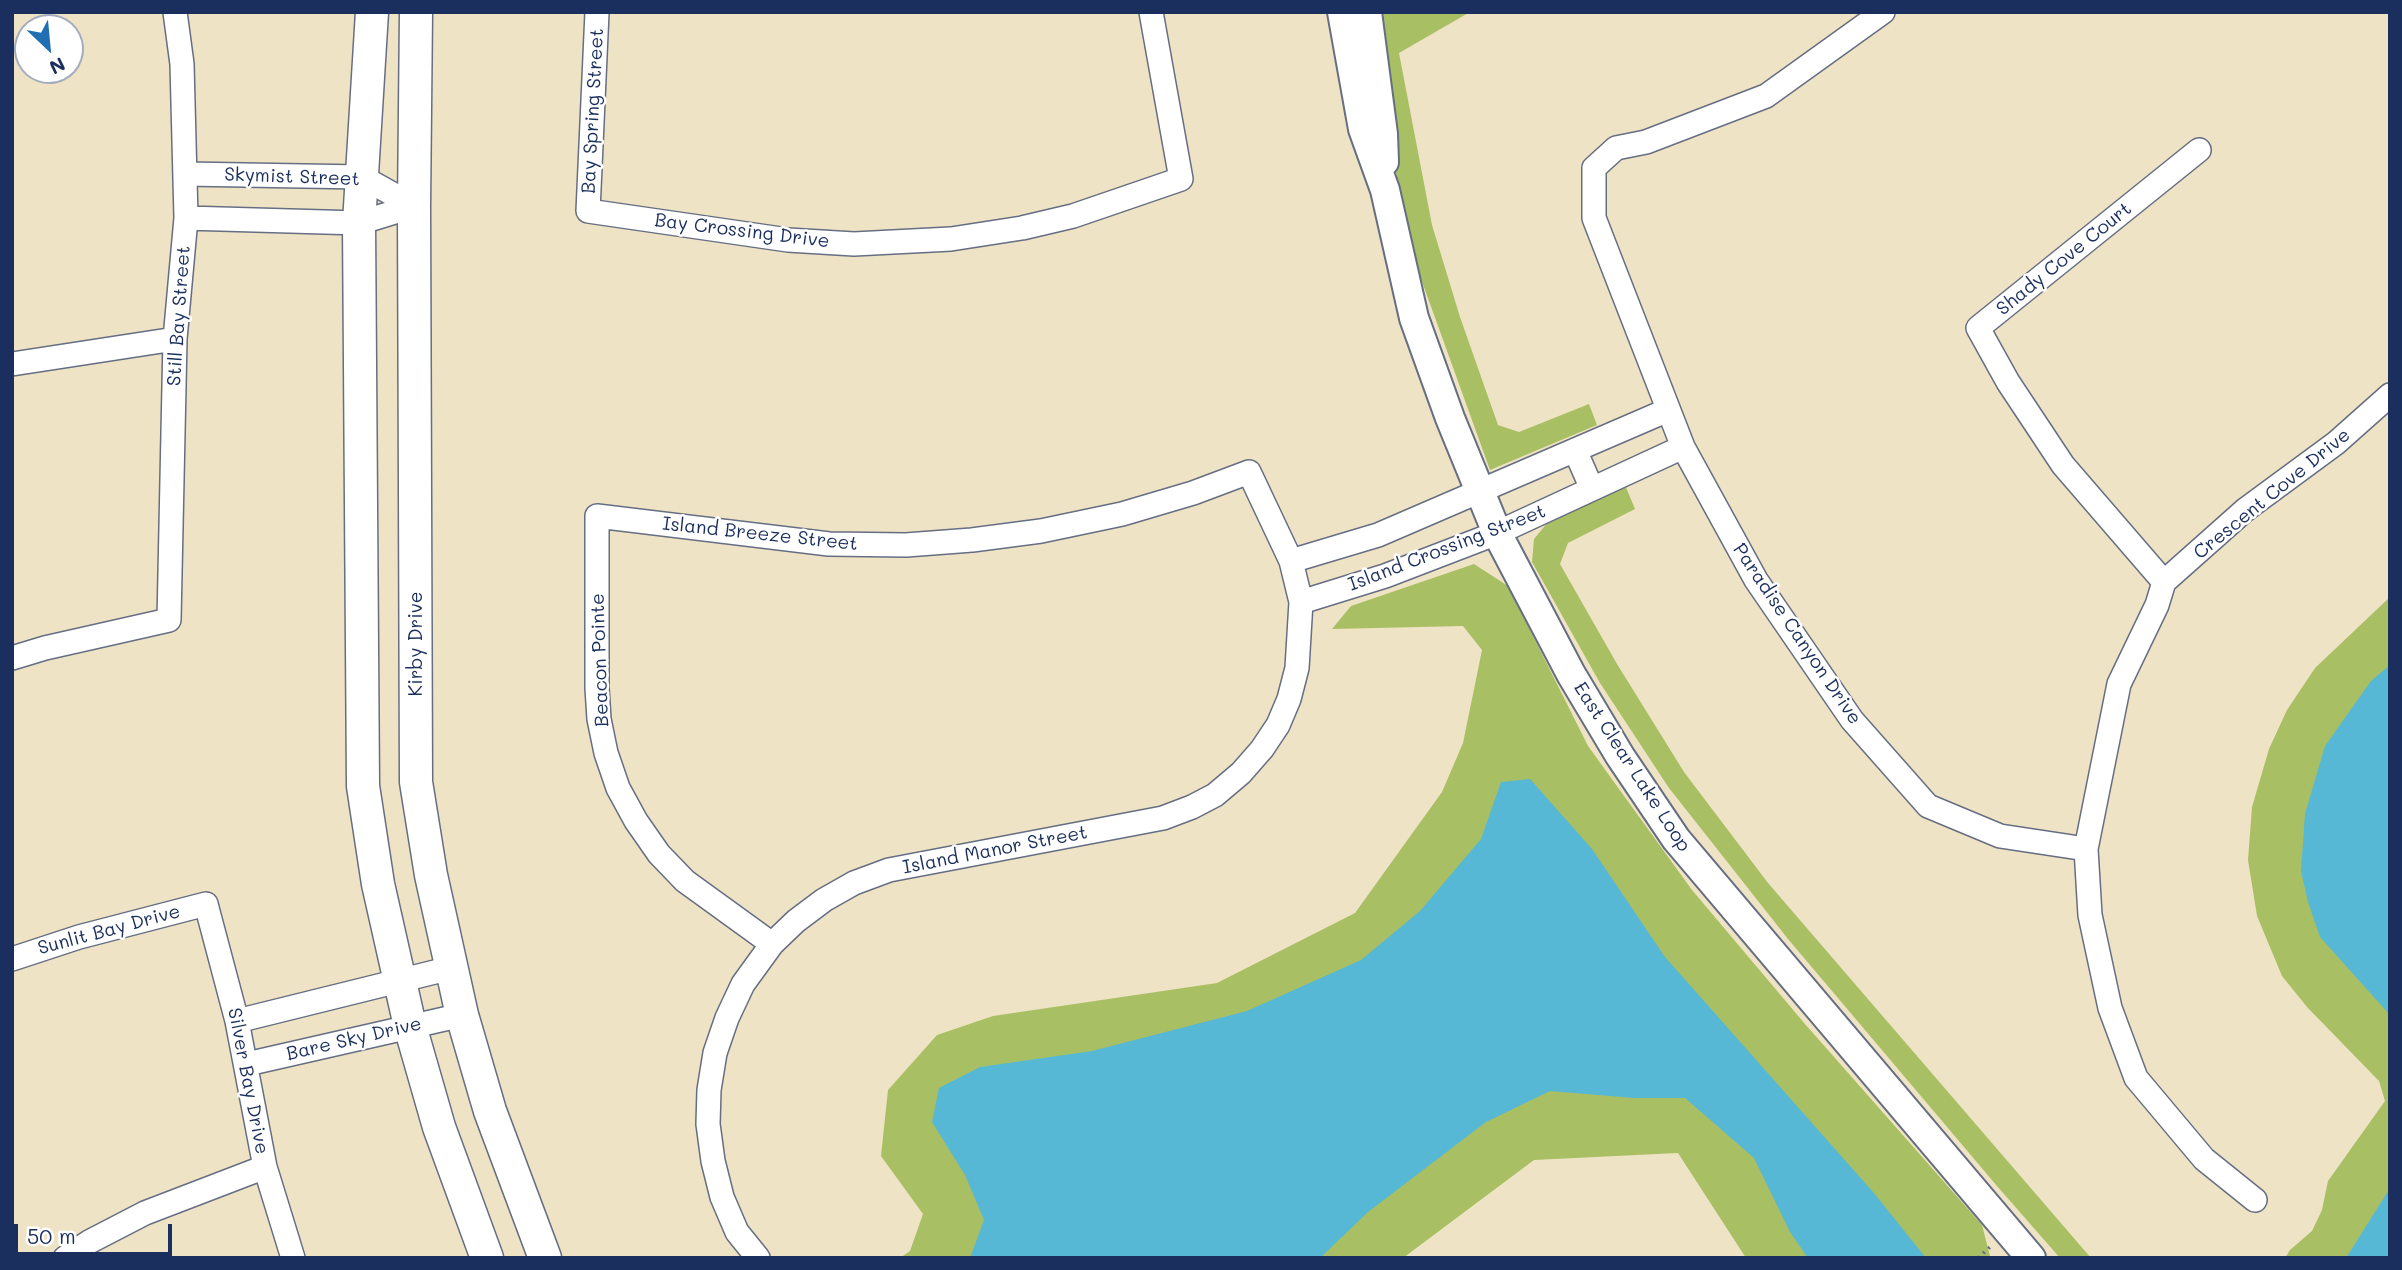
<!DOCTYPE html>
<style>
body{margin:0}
#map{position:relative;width:2402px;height:1270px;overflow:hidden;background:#efe3c5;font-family:Mali,sans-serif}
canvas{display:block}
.frame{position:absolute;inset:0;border:14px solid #1b2f5e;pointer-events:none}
.north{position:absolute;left:14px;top:14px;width:70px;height:70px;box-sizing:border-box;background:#fff;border:2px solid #a4acbf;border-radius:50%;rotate:154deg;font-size:19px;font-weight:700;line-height:28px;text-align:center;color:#1b2f5e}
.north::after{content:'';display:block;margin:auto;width:24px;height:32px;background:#1f6fb2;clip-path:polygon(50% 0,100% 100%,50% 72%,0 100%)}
.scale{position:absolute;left:14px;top:1224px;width:158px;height:32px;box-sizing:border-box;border:4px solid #1b2f5e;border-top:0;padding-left:9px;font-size:21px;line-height:24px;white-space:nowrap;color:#1b2f5e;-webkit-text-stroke:5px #fff;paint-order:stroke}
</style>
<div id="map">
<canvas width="2402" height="1270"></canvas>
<div class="frame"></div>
<div class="north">N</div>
<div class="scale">50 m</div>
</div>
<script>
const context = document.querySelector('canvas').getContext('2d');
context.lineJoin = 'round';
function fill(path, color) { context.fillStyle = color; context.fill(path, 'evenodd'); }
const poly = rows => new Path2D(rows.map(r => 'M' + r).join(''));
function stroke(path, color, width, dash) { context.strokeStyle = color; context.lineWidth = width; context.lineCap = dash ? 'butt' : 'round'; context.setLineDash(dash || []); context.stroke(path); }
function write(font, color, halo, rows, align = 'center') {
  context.font = font + ' Mali,sans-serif'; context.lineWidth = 5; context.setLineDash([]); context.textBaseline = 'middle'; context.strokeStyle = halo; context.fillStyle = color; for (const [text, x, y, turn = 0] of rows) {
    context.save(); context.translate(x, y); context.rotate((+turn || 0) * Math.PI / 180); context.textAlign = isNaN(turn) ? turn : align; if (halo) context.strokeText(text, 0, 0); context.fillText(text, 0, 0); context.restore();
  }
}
const green = poly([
 [1377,12,1470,12,1399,53,1432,225,1460,317,1498,425,1519,432,1589,404,1597,425,1490,470,1403,229],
 [1625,485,1635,509,1568,543,1560,564,1617,664,1684,772,1768,883,2091,1258,2060,1258,1997,1186,1788,939,1669,788,1600,683,1532,562,1534,539,1548,522],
 [1474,564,1508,586,1588,746,1692,890,1805,1024,1982,1225,1990,1256,1746,1258,1678,1153,1534,1160,1403,1258,900,1258,910,1251,923,1214,881,1156,888,1090,937,1035,993,1016,1217,983,1355,913,1442,792,1463,743,1482,650,1463,626,1332,629,1351,606],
 [2390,597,2390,1258,2285,1258,2290,1250,2312,1231,2322,1210,2328,1181,2385,1101,2379,1081,2307,1007,2282,976,2257,916,2248,860,2252,807,2269,749,2287,710,2315,668]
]);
const water = poly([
 [2390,665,2390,1015,2320,937,2308,902,2301,871,2305,814,2325,746,2371,681],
 [1530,779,1592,849,1665,957,1873,1192,1926,1258,1808,1258,1790,1232,1754,1158,1685,1098,1634,1098,1550,1091,1486,1122,1368,1212,1320,1258,970,1258,984,1220,965,1175,932,1122,939,1088,980,1067,1092,1051,1247,1011,1361,960,1420,911,1481,839,1501,782],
 [2390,1188,2390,1258,2346,1258]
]);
const path = poly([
 [1978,1258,1990,1247]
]);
const minor = poly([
 [597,12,588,211,788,240,854,244,951,239,1022,228,1073,216,1181,179,1151,12],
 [1883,12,1766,96,1646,142,1616,148,1594,168,1594,218,1683,447,1756,580,1852,720,1928,806,2000,836,2086,849],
 [185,174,362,177,414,206],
 [186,218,359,223,414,206],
 [12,364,175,339],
 [1575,450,1592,489],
 [1291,561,1378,535,1668,410],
 [2164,582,2063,465,2008,382,1978,328,2199,150],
 [1301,602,1385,576,1497,533,1683,447],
 [12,658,45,648,169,620,175,339,186,218,182,64,175,12],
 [12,959,79,937,206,904,237,1021,265,1167,293,1258],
 [237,1021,451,968],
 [247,1064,462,1015],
 [2255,1200,2204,1159,2136,1078,2110,1008,2090,915,2086,849,2119,684,2157,605,2164,582,2245,510,2336,443,2390,395],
 [65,1258,89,1242,145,1213,265,1167],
 [758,1258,737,1232,722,1197,713,1161,708,1124,709,1090,715,1053,727,1018,743,984,772,944,796,921,824,900,854,883,889,870,1163,818,1192,807,1215,795,1241,773,1262,749,1278,725,1289,699,1297,668,1301,602,1291,561,1249,472,1193,493,1122,514,1041,531,972,540,906,545,829,544,597,516,597,688,599,719,606,753,618,788,636,821,659,854,685,881,772,944]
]);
const tertiary = poly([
 [1342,12,1363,129,1385,190,1414,318,1450,418,1497,533,1571,674,1620,756,1676,839,2031,1258],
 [1367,12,1383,134,1384,162]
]);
const secondary = poly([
 [372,12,359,223,363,786,378,884,410,1026,439,1127,487,1258],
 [416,12,414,206,416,782,431,875,462,1015,490,1111,545,1258]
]);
const streetNames = [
 ["Bay Spring Street",593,111,-87],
 ["Skymist Street",292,177,2],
 ["Bay Crossing Drive",742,231,7],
 ["Shady Cove Court",2064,259,-39],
 ["Still Bay Street",179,316,-86],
 ["Crescent Cove Drive",2272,494,-39],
 ["Island Breeze Street",760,534,6],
 ["Island Crossing Street",1447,548,-21],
 ["Paradise Canyon Drive",1797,634,56],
 ["Kirby Drive",416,644,-90],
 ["Beacon Pointe",600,660,-92],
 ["East Clear Lake Loop",1632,767,57],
 ["Island Manor Street",995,850,-11],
 ["Sunlit Bay Drive",109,930,-15],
 ["Bare Sky Drive",354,1039,-13],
 ["Silver Bay Drive",248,1081,79]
];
fill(green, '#a9bf64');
fill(water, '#56b8d4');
stroke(minor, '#656e82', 26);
stroke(tertiary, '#656e82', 32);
stroke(secondary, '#656e82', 35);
stroke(path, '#656e82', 3.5, [2, 5]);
stroke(minor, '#fff', 23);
stroke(tertiary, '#fff', 28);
stroke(secondary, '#fff', 32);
write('19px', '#1b2f5e', '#fff', streetNames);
</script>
